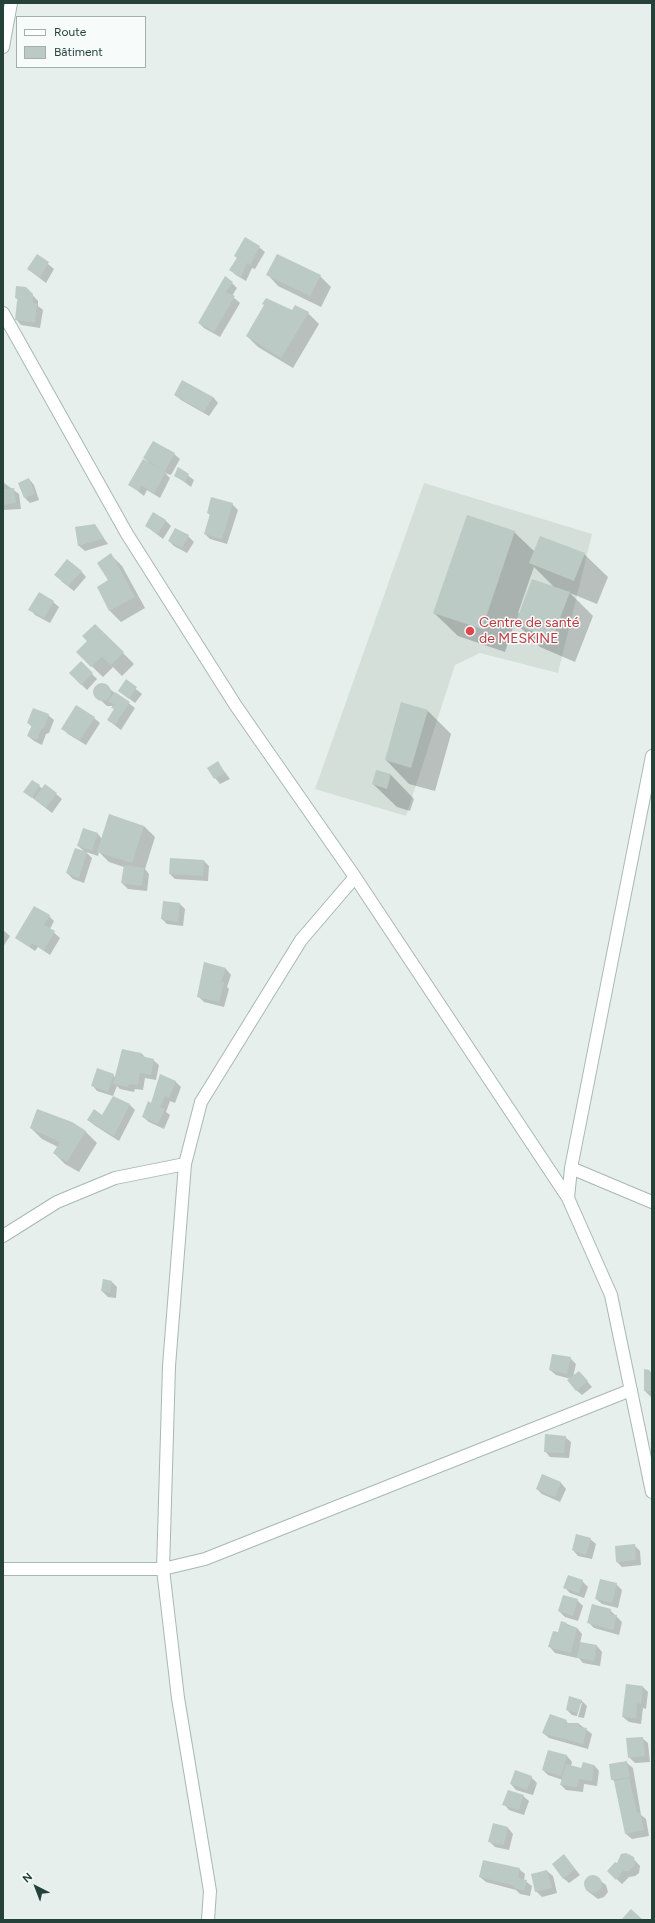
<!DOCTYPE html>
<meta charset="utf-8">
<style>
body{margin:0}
#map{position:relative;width:655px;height:1923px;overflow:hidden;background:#e6efeb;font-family:Figtree,sans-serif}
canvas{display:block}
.frame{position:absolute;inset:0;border:4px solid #24423a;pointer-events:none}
.legend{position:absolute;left:16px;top:16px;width:130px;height:52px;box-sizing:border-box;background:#f7fbf9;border:1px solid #a3b1ad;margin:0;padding:5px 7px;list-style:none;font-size:12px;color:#24423a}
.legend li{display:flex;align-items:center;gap:8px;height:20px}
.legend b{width:20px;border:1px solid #a3b1ad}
.north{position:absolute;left:16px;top:1867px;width:40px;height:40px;-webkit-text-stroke:3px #f7fbf9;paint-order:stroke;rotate:318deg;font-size:11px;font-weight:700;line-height:16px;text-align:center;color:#24423a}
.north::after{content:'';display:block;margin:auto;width:14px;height:18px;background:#24423a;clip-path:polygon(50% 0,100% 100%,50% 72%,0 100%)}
</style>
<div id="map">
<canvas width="655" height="1923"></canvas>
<div class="frame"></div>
<ul class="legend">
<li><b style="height:5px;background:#fff"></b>Route</li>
<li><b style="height:11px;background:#bbcac4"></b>Bâtiment</li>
</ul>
<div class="north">N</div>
</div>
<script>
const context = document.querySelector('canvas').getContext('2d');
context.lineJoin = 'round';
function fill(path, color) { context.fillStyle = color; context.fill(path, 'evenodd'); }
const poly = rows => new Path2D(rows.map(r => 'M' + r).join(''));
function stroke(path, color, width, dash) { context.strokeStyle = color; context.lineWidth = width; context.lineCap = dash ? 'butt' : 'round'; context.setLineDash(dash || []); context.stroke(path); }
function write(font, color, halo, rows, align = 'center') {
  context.font = font + ' Figtree,sans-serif'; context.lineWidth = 3; context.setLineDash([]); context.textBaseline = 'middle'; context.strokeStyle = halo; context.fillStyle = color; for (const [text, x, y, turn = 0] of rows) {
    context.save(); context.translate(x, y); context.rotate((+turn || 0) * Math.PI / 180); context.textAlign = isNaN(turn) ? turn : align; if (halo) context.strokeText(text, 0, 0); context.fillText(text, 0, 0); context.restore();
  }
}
const built = poly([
 [424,483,592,534,558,673,480,653,455,665,406,816,315,789]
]);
const shadow = poly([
 [259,247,265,252,255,269,252,268,246,281,236,275,230,270,237,258],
 [37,255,54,269,46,283,28,269],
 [268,275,320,276,331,287,321,307,278,286],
 [232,283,237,288,232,296,240,303,220,337,204,328,199,323],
 [26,288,38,301,38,306,43,310,40,328,21,325,16,319,19,301,16,298],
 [265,305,292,312,295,306,308,313,319,324,293,368,258,347,247,336],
 [175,395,213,397,218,403,209,416,181,400],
 [174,454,180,459,171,475,165,473,170,478,160,498,147,490,144,496,130,485,150,464,144,458],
 [179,469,194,480,191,487,175,475],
 [29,479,34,485,39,500,30,503,25,498],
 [4,483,19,494,21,509,3,510],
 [232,504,238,510,227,544,210,539,205,534,210,515,208,513],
 [165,520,171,526,163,539,146,526],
 [94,525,108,544,85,551,79,546,76,527],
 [514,532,535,552,584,554,608,577,597,604,570,593,593,616,575,662,540,647,515,622,505,652,458,636,434,613],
 [534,567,555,588,520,614,518,613],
 [188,536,194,542,187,553,174,546,169,541],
 [111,555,122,566,145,608,121,622,110,611,99,588,110,580],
 [81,571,86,577,74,591,61,581],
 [53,602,59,607,50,623,35,615,30,609],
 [95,625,134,664,122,676,113,667,103,677,77,652,88,641],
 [81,663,97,679,87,690,70,673],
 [126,681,142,694,135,703,119,691],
 [103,684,135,708,121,730,108,720,115,710,114,706,107,706,96,696,94,690,98,685],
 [428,711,451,734,435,791,409,784,386,760],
 [48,715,54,720,49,733,46,734,42,745,34,741,28,736,32,727,28,723],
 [94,718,100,723,86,745,68,734,63,729],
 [218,763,230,779,220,784,208,769],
 [377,771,391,775,414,799,410,811,397,807,373,784],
 [32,781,43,789,56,794,62,799,52,813,25,792],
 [144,826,155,837,145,869,149,874,147,891,128,889,122,883,124,867,109,862,99,852,98,856,86,852,92,858,84,883,73,879,67,873,85,852,78,846,84,830,98,834,102,839],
 [204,861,209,866,208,881,175,879,170,874],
 [180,904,185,909,183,926,167,924,162,919],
 [49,916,54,921,50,929,60,938,50,955,38,947,35,951,16,938],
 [3,930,10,936,3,947],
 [204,964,226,969,231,975,227,987,229,989,224,1007,204,1002,198,996],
 [141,1053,146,1058,153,1060,159,1065,156,1080,145,1078,143,1090,135,1089,134,1092,120,1089,117,1086,113,1096,97,1091,92,1085,113,1075,116,1078],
 [161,1076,176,1082,181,1087,175,1103,170,1101,166,1112,170,1115,164,1129,149,1122,143,1117,151,1104],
 [113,1098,130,1105,135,1110,119,1141,94,1125,88,1120,103,1116],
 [71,1123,86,1132,97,1143,79,1172,65,1164,54,1153,58,1147,42,1139,31,1128],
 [112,1282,117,1287,116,1298,108,1297,102,1291],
 [570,1358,576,1364,573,1377,579,1372,592,1387,582,1395,576,1390,571,1379,556,1375,550,1370],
 [649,1371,652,1373,652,1404,652,1398,645,1391],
 [565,1437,571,1442,569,1458,550,1457,545,1451],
 [542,1475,561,1483,566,1489,560,1502,542,1494,537,1489],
 [590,1539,596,1544,592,1559,578,1556,573,1550],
 [634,1545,640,1551,641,1565,622,1567,617,1562],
 [582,1581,588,1587,584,1598,570,1593,565,1588],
 [616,1584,622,1590,618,1608,602,1604,596,1599],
 [577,1600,583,1606,578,1621,565,1617,559,1611],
 [610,1610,622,1622,619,1635,594,1628,588,1622],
 [562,1622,577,1628,582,1634,580,1643,597,1646,602,1652,600,1666,583,1663,577,1656,577,1658,555,1653,550,1647,559,1633],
 [643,1687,648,1692,646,1709,643,1708,641,1724,629,1722,623,1717],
 [581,1700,587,1706,584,1718,578,1717,582,1703,580,1703,577,1716,572,1715,567,1710],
 [566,1721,569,1724,579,1724,592,1734,588,1749,549,1738,543,1733],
 [642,1738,648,1743,650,1762,635,1763,629,1757],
 [567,1756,572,1762,571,1766,582,1769,594,1765,599,1771,597,1786,584,1784,583,1792,566,1790,561,1785,563,1780,548,1775,543,1770],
 [627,1763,633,1768,641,1815,646,1819,649,1836,632,1839,626,1834,615,1782,612,1779],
 [531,1777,537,1783,533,1795,516,1790,511,1784],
 [523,1796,529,1801,524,1815,509,1810,504,1804],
 [494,1825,508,1828,513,1834,509,1850,495,1847,489,1841],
 [626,1854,630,1855,640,1866,639,1873,635,1876,629,1877,622,1884,608,1871,617,1865],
 [564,1855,580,1875,569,1883,563,1878],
 [519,1869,525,1874,524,1880,532,1886,530,1896,520,1894,516,1890,486,1882,480,1877],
 [547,1871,553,1876,557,1893,542,1897,536,1891],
 [594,1876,606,1885,608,1892,604,1897,598,1899,586,1890,585,1883,588,1878]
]);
const building = poly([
 [245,237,260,246,250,265,247,263,241,277,229,270,237,258,234,256],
 [37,254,49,262,40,278,27,269],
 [277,254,321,275,310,296,266,275],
 [225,276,233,282,226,292,235,296,214,332,198,323],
 [16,286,26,287,33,294,33,303,37,304,35,323,15,320,17,301,19,299,15,298],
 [266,298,292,310,295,305,309,312,281,358,246,336,264,305,262,304],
 [182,380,213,397,204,412,174,395],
 [153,441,175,453,165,471,143,458],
 [143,459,166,472,154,493,141,485,138,491,128,485],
 [178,467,189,474,185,482,174,476],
 [29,478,35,494,24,498,18,483],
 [3,481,5,489,14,488,16,503,3,505],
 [211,497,233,503,222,539,204,534,210,514,207,513],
 [153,512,166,520,158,534,145,526],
 [467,515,515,531,482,629,433,613],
 [95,524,104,538,78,546,75,527],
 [175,528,189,535,182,548,168,541],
 [540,536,585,553,574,581,529,563],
 [111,553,135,597,109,611,97,587,108,580,97,563],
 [67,559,82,571,68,586,54,575],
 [532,579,570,592,552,639,515,624],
 [39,592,54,601,44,618,28,610],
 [95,624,124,652,111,665,102,657,91,667,76,652,87,641,82,636],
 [81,661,93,673,81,685,69,673],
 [126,679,137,687,129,699,118,691],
 '93 692a9 9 0 1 1 18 0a9 9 0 1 1-18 0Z',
 [115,692,130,702,115,725,107,720,114,709,111,708,114,704,108,701],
 [401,702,428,710,411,768,385,760],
 [76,705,95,717,80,740,61,729],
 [33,708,49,714,44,728,41,729,37,740,27,736,32,725,27,723],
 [218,761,225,773,214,779,207,768],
 [376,770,391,774,387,789,372,784],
 [32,780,40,785,32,798,23,792],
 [45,784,57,793,46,808,34,799],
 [109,814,144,826,132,863,97,852],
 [83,828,98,833,92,851,77,846],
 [75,848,87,852,79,878,66,873],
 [170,858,204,860,203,876,169,874],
 [124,865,144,868,142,886,121,883],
 [163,901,180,903,178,922,161,919],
 [34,906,50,915,44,925,55,931,44,950,32,943,29,947,15,938],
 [204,962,226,968,221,982,224,982,219,1002,197,997],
 [122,1049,141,1053,141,1056,154,1059,151,1075,140,1073,138,1085,129,1084,128,1087,113,1084],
 [97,1068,114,1074,108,1092,91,1086],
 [160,1074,176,1081,169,1098,165,1096,160,1107,165,1109,158,1124,142,1117,148,1101,151,1103],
 [113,1096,130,1104,114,1136,87,1120,94,1109,102,1115],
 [37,1109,72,1122,86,1131,67,1162,53,1153,60,1142,30,1128],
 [103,1279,112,1281,110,1293,101,1291],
 [552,1354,571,1357,567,1374,549,1370],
 [644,1369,650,1370,649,1373,652,1373,652,1391,644,1391],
 [579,1371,588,1381,576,1391,567,1380],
 [545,1434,566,1436,564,1453,544,1452],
 [542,1474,561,1482,555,1497,536,1489],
 [576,1534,591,1538,586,1555,572,1550],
 [635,1544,636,1560,616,1562,615,1546],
 [568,1575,583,1580,579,1593,563,1588],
 [600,1579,617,1583,612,1603,595,1599],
 [563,1595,578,1599,573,1616,558,1611],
 [592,1604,611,1609,610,1614,617,1615,613,1630,587,1623],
 [561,1621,567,1623,566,1625,577,1628,571,1653,548,1647,553,1631,558,1632],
 [580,1642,597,1645,594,1661,577,1658],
 [626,1684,643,1686,641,1704,637,1703,636,1718,622,1717],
 [569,1696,582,1700,578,1713,566,1710],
 [550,1714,567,1720,565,1723,579,1723,579,1727,587,1728,583,1744,542,1733],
 [643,1737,645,1756,628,1758,626,1738],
 [548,1750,567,1755,561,1776,542,1770],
 [627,1761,630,1777,611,1780,609,1764],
 [583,1762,594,1765,592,1781,579,1779,577,1787,560,1785,566,1764,581,1768],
 [515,1770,532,1776,527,1790,510,1784],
 [629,1778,637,1813,640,1813,644,1830,625,1834,614,1781],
 [508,1790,524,1795,519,1810,502,1805],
 [493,1823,508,1827,504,1845,488,1842],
 [626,1853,634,1857,635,1865,629,1871,623,1871,616,1880,607,1871,615,1862,617,1863,621,1854],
 [564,1854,575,1869,563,1879,552,1864],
 [483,1860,520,1868,518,1878,527,1880,524,1891,514,1888,515,1886,479,1877],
 [547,1870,552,1888,535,1892,531,1874],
 '584 1884a9 9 0 1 1 18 0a9 9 0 1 1-18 0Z',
 [631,1909,643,1920,621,1920]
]);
const street = poly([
 [3,47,11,3],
 [3,313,127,534,236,706,355,877,568,1198,611,1295,652,1492],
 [571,1168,652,1202],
 [568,1198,571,1168,652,756],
 [3,1236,57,1202,115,1178,185,1164],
 [3,1569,163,1569,205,1559,631,1390],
 [208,1920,210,1891,178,1698,163,1569,169,1366,185,1164,201,1102,301,940,355,877]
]);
const markers = [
 [470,631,5,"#e0444e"]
];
const healthNames = [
 ["Centre de santé",479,623],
 ["de MESKINE",479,639]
];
fill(built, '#d4dfda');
fill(shadow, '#0003');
fill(building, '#bbcac4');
stroke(street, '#a8b8b2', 14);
stroke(street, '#fff', 12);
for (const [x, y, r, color] of markers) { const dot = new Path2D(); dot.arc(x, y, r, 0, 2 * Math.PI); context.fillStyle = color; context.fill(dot); stroke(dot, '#f7fbf9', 1.5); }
write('14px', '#be3a42', '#f7fbf9', healthNames, 'left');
</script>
